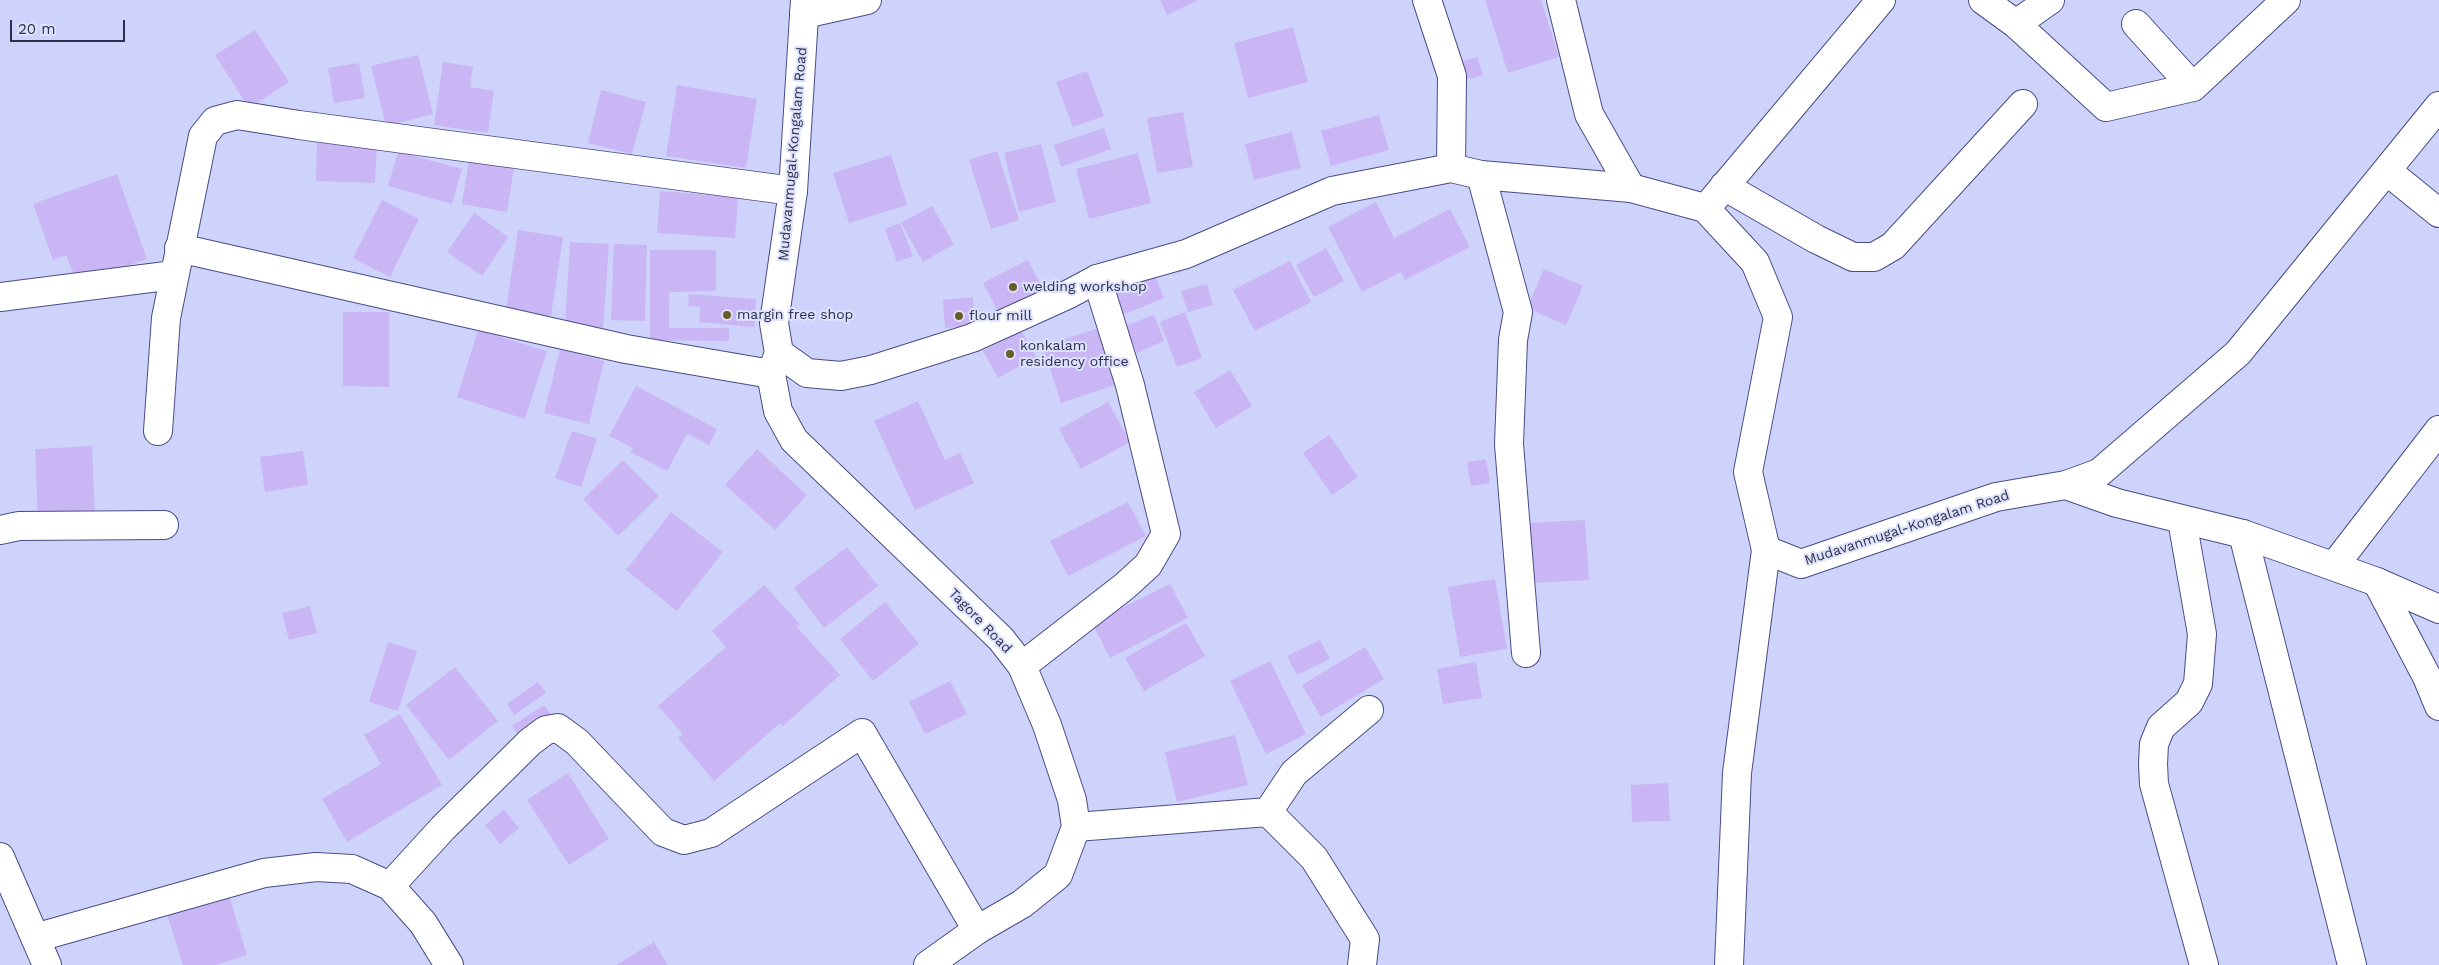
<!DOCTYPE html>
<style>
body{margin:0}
#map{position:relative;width:2439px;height:965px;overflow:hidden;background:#ced3fc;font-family:"Work Sans",sans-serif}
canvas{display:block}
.scale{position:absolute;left:10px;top:20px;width:115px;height:22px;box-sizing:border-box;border:2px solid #2d304a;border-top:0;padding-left:6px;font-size:15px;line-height:18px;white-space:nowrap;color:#2d304a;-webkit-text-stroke:4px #dde1fd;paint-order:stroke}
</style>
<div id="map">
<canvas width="2439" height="965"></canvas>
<div class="scale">20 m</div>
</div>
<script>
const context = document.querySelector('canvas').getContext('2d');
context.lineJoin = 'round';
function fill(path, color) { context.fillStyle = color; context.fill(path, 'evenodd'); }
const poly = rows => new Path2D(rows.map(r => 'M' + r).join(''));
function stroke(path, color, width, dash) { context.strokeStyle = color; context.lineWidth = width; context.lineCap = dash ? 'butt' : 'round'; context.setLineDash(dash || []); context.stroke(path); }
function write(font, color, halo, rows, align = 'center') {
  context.font = font + ' "Work Sans",sans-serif'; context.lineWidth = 4; context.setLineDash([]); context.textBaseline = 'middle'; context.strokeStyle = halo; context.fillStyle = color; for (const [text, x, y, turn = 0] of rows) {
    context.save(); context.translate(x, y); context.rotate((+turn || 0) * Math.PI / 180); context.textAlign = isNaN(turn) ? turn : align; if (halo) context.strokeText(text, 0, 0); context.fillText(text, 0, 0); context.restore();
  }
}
const building = poly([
 [1160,0,1198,0,1167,15],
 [1485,0,1541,0,1559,57,1508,73],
 [1293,27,1308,82,1248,98,1234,43],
 [255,30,289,82,249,108,215,55],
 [418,55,433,114,386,126,371,66],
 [1477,57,1483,75,1454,83,1449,65],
 [443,62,473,67,470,87,494,91,488,133,434,125],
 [359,63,365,98,334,103,328,68],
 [1087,71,1104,116,1073,127,1056,82],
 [677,85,757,99,746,168,666,156],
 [601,90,646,102,632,154,588,143],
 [1183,112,1193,167,1157,173,1147,118],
 [1379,115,1389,150,1331,166,1321,131],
 [1104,128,1111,149,1061,167,1054,145],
 [1292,132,1301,168,1254,180,1245,144],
 [317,142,377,143,375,183,316,181],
 [1041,144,1056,202,1019,212,1004,153],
 [997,151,1019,220,991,229,969,160],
 [398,152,462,169,452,204,388,186],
 [1138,153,1151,203,1089,219,1076,169],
 [470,154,515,161,507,212,462,204],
 [891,155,907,205,849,223,833,173],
 [117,174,147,259,77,283,66,255,53,260,33,204],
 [660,191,738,197,735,238,657,233],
 [382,200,419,219,390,277,353,258],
 [1376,202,1394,238,1450,209,1470,247,1405,280,1401,272,1362,292,1328,227],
 [932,206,954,244,923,262,901,223],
 [474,213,508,237,482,276,447,252],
 [900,223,913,256,897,262,885,229],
 [518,230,563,237,551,316,506,309],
 [570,242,609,244,603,330,565,327],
 [614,244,647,245,645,321,611,320],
 [1326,248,1344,281,1314,297,1296,265],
 [650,250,716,250,716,291,669,292,669,328,729,328,729,341,650,340],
 [1028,260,1044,291,1000,315,983,283],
 [1290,261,1311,302,1255,331,1233,290],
 [1544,269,1583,286,1566,325,1527,308],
 [1153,270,1164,298,1120,316,1109,288],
 [1207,284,1213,305,1188,312,1181,291],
 [689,294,756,299,754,327,699,322,700,307,688,306],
 [973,297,975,326,945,328,943,300],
 [343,312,389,312,389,387,343,386],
 [1185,312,1202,358,1177,367,1160,322],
 [1154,315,1164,341,1137,353,1125,326],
 [1099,328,1118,384,1061,403,1043,346],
 [478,330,547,351,525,419,457,397],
 [1021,330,1036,357,998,378,983,351],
 [560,349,604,361,589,424,544,413],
 [1230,370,1252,406,1216,428,1194,392],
 [636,386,717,429,709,445,687,434,667,471,630,452,633,448,609,436],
 [918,401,945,460,960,453,974,483,915,510,874,421],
 [1108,402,1130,442,1081,469,1059,429],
 [572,431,597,439,581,487,555,478],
 [1329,435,1358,477,1332,495,1303,453],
 [92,446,95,514,38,517,35,449],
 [757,449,807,495,775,530,725,485],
 [303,451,308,485,265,492,260,457],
 [1486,459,1490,483,1471,486,1467,462],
 [623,460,659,496,618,536,583,499],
 [1128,502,1146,536,1068,576,1050,541],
 [671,512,723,552,677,611,626,570],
 [1585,520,1589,580,1532,583,1528,523],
 [847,547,878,586,824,628,794,588],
 [1495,579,1507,649,1460,657,1448,587],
 [1170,584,1188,618,1110,658,1092,623],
 [764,585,800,624,797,627,840,675,783,726,780,723,714,781,678,738,683,734,658,706,726,647,712,631],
 [885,602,919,644,873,681,840,639],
 [310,606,317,633,289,640,282,613],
 [1186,623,1205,656,1144,691,1125,658],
 [1320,640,1330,659,1297,675,1287,656],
 [388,642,417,651,398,711,369,702],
 [1365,647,1384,679,1321,717,1302,685],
 [1270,661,1306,734,1266,754,1230,681],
 [1476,662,1482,698,1443,704,1437,669],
 [455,667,498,721,449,760,406,705],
 [950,681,967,714,925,734,909,702],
 [538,682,546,693,514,715,507,704],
 [544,705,551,715,520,737,512,726],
 [400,714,442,785,347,842,322,799,381,764,364,735],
 [1235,735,1248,785,1177,802,1165,752],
 [568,773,609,839,569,865,527,800],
 [1668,783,1670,821,1632,822,1631,785],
 [504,810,519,828,500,844,485,825],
 [227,889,247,955,216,965,183,965,165,908],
 [654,942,668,965,616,965]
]);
const street = poly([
 [1427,0,1452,76,1451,168],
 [1561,0,1589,114,1631,188],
 [1983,0,2016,24,2106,107,2193,87],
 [804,14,867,0],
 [2016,24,2050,0],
 [2136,24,2193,87,2286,0],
 [2387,171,2439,213],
 [1481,175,1518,312,1513,340,1509,444,1526,653],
 [1724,186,1816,239,1853,257,1874,257,1893,246,2023,104],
 [1713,200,1881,0],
 [179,248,626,349,771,374],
 [0,297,174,275],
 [158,431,166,318,203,136,215,121,237,115,299,125,793,191],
 [2066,485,2099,473,2238,353,2439,106],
 [2182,520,2202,634,2198,684,2189,702,2161,727,2154,744,2153,764,2154,784,2204,965],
 [0,530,19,526,164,525],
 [2243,534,2352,965],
 [2334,566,2439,430],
 [2377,582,2427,677,2439,706],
 [1022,666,1125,586,1148,565,1166,534,1130,385,1097,279],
 [1268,812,1294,773,1369,710],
 [1076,827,1268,812,1314,858,1365,939,1362,965],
 [0,857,47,965],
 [390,886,443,828,530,742,546,730,558,728,577,742,663,832,684,840,711,833,862,733,977,930],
 [35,938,264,873,316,867,352,869,390,886,423,923,449,965],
 [1729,965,1737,773,1766,550]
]);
const secondary = poly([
 [805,0,793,191,774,323,779,353,807,373,841,376,871,370,972,338,1069,294,1097,279,1186,254,1332,191,1451,168,1481,175,1631,188,1705,208,1755,262,1778,317,1748,472,1766,550,1801,564,1996,497,2066,485,2117,503,2243,534,2377,582,2439,609],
 [779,353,771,374,778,411,794,440,1001,639,1022,666,1047,725,1072,800,1076,827,1058,875,1022,904,977,930,928,965]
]);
const markers = [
 [1013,287,5,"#665d2a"],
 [727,315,5,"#665d2a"],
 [959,316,5,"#665d2a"],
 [1010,354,5,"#665d2a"]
];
const streetNames = [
 ["Mudavanmugal-Kongalam Road",793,154,-85],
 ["Mudavanmugal-Kongalam Road",1907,528,-18],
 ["Tagore Road",980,621,46]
];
const poiNames = [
 ["welding workshop",1023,287],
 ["margin free shop",737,315],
 ["flour mill",969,316],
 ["konkalam",1020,346],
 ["residency office",1020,362]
];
fill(building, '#cab5f5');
stroke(street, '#494d87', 30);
stroke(secondary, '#494d87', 30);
stroke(street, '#fff', 28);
stroke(secondary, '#fff', 28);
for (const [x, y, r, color] of markers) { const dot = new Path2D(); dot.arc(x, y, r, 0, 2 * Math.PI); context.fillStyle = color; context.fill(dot); stroke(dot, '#dde1fd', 2); }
write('14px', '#2d304a', '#dde1fd', streetNames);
write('14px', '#2d304a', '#dde1fd', poiNames, 'left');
</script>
